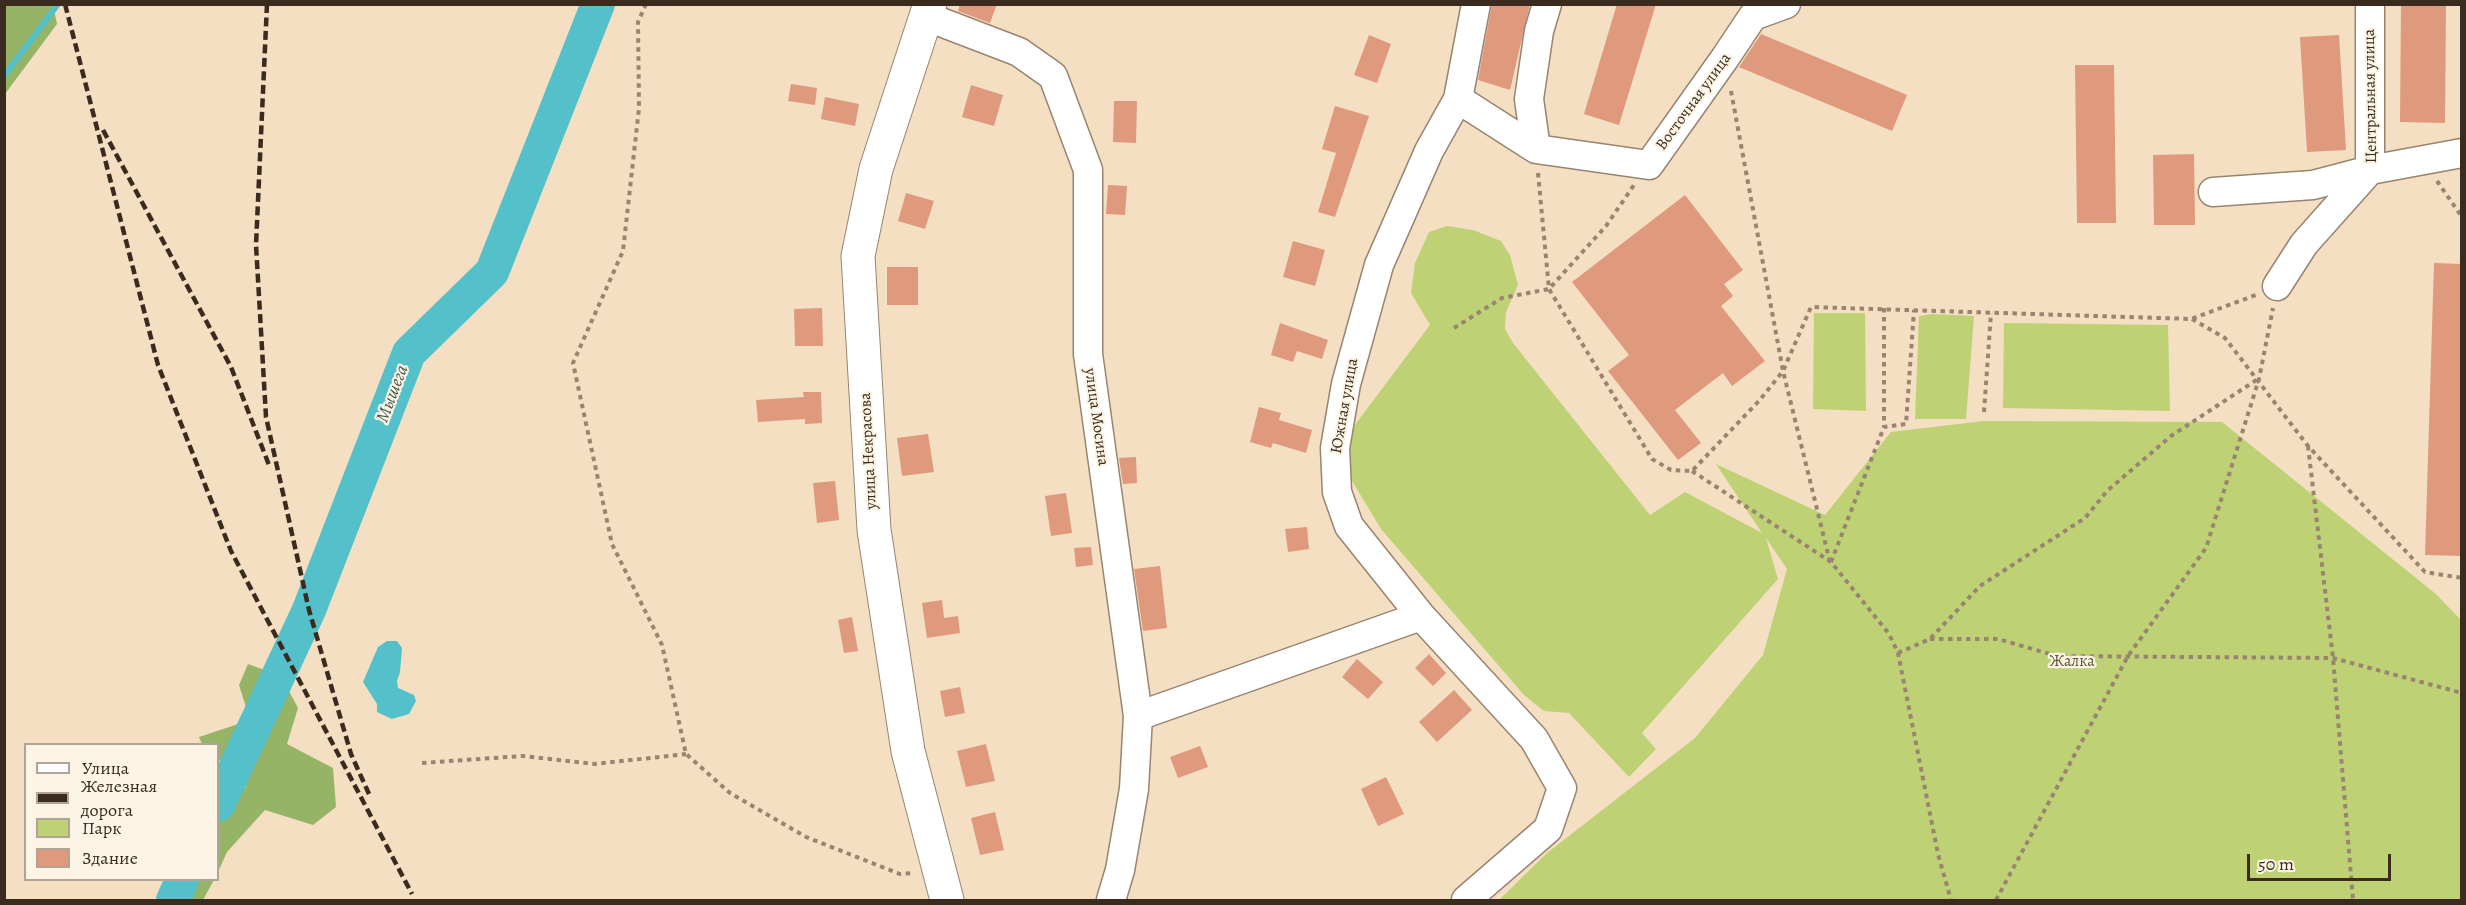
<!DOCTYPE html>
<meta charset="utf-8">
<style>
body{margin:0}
#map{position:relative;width:2466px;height:905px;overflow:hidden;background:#f4dfc2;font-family:Alegreya,serif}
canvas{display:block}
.frame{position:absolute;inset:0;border:6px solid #3b2a1e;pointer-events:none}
.legend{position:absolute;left:24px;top:743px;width:195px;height:138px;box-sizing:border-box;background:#fcf5e5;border:2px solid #afa495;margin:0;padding:8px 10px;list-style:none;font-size:18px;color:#3b2a1e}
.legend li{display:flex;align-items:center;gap:12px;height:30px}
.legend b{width:30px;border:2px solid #afa495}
.scale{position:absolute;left:2247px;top:854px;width:144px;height:27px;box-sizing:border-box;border:3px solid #3b2a1e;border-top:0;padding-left:8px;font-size:18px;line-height:21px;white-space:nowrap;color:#3b2a1e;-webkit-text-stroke:4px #fcf5e5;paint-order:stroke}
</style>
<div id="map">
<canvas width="2466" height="905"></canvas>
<div class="frame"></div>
<ul class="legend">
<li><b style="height:8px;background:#fff"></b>Улица</li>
<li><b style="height:8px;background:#3b2a1e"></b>Железная дорога</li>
<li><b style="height:16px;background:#bed275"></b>Парк</li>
<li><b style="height:16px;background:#df997d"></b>Здание</li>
</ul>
<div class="scale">50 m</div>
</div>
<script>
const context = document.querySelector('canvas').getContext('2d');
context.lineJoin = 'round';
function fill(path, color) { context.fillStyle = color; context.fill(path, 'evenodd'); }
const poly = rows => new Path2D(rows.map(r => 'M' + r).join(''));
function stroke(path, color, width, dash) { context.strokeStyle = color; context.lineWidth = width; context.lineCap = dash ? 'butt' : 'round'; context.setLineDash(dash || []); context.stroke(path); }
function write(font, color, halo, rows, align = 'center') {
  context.font = font + ' Alegreya,serif'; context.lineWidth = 4.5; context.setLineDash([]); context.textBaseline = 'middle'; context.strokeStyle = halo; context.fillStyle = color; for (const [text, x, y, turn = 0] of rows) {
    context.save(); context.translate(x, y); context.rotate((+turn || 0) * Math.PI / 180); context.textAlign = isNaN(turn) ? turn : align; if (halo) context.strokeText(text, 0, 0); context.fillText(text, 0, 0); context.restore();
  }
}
const green = poly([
 [1447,226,1473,230,1501,241,1510,255,1518,285,1506,312,1505,329,1513,343,1650,515,1685,492,1762,533,1716,464,1825,515,1891,432,1984,421,2222,422,2436,594,2461,620,2461,900,1499,900,1547,853,1695,738,1763,655,1787,569,1766,538,1778,579,1642,733,1656,749,1629,777,1569,713,1544,711,1524,695,1381,529,1343,466,1345,438,1430,325,1411,293,1415,263,1429,232],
 [1814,313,1865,313,1866,411,1813,409],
 [1932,314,1974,316,1966,419,1915,419,1919,316],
 [2004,323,2168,325,2170,411,2003,408]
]);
const forest = poly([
 [5,4,53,5,57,24,5,94],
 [248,664,281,676,298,708,287,744,333,768,336,807,313,825,265,810,227,852,218,872,218,806,246,787,245,763,218,760,218,744,202,744,199,737,250,720,239,685],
 [179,880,214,880,203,900,168,900]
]);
const water = poly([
 [387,641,397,641,402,648,400,672,397,681,398,688,414,695,416,701,409,714,392,719,377,712,377,704,363,682,378,647]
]);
const stream = poly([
 [4,76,58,4]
]);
const river = poly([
 [218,805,309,610,409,353,492,272,598,4],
 [173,900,182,880]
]);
const building = poly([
 [960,4,997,4,990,23,958,11],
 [1530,4,1510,90,1478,80,1492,4],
 [1617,4,1656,4,1619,125,1584,114],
 [2401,4,2446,4,2445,123,2400,122],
 [1761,34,1907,95,1892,131,1739,67],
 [1369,35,1391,44,1377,83,1354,75],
 [2339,35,2346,150,2307,152,2300,37],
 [2075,65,2114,65,2116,223,2077,223],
 [791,84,817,88,815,105,788,101],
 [971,85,1003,95,994,126,962,117],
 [825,97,859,104,855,126,821,119],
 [1114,101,1137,101,1136,143,1113,142],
 [1335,106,1369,116,1335,217,1318,212,1336,153,1322,149],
 [2194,154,2195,225,2154,225,2153,155],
 [1108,185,1127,186,1125,215,1106,214],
 [906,193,934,201,925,229,898,221],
 [1685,195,1743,270,1724,284,1733,296,1721,306,1765,361,1732,386,1723,373,1675,410,1701,443,1678,460,1608,371,1629,355,1572,282],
 [1293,241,1325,250,1315,286,1283,277],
 [2434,263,2462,264,2462,556,2425,555],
 [887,267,918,267,918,305,887,305],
 [822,308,823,346,795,346,794,309],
 [1280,323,1328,340,1322,359,1297,351,1293,362,1271,355],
 [803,392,821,392,822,423,805,424,805,419,758,422,756,400,804,397],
 [1259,407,1281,413,1279,420,1312,430,1306,453,1273,443,1271,448,1250,442],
 [928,434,934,472,902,476,897,438],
 [1136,457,1137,483,1123,484,1119,458],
 [835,481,839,520,817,523,813,483],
 [1066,493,1072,533,1051,536,1045,496],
 [1307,527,1309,549,1288,552,1285,529],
 [1091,547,1093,565,1076,567,1074,548],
 [1160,566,1167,628,1143,631,1134,569],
 [942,600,944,618,958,616,960,633,927,638,922,603],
 [852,617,858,651,844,653,838,620],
 [1429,654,1446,673,1433,686,1415,668],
 [1357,659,1383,682,1368,699,1342,677],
 [960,687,965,713,945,717,940,691],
 [1454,690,1472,710,1437,742,1419,722],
 [986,744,995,781,966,787,957,751],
 [1200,746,1208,767,1178,778,1170,757],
 [1386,777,1404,814,1378,826,1361,789],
 [995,812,1004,850,980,855,971,818]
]);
const path = poly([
 [646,4,638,22,639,108,623,251,573,363,612,544,662,645,686,754,730,793,806,837,900,874,914,873],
 [1731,91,1783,371,1830,562],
 [1538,173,1549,289,1652,459,1671,470,1692,471,1759,401,1783,371,1811,307,2191,319,2256,295],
 [2437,181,2462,217],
 [1884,308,1884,427],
 [2192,319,2225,338,2308,446,2425,572,2462,578],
 [1454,328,1502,298,1549,289,1606,226,1634,185],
 [1984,412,1991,313],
 [2308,446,2333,658,2353,900],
 [1692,471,1831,562,1889,634,1898,653,1938,854,1951,900],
 [1831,562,1884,427,1906,424,1914,310],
 [1930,639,1998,639,2057,656,2333,658,2462,693],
 [1898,653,1930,639,1980,586,2085,518,2107,491,2171,436,2258,379],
 [422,763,522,756,595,764,686,754],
 [1996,900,2128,656,2206,548,2259,379,2273,308]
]);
const minor = poly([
 [2370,4,2370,170,2462,153],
 [925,16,1019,52,1053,76,1088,170,1088,354,1138,716,1134,789,1120,870,1111,900],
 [1458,99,1536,149,1649,165,1725,58,1753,16,1786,4],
 [1536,149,1529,99,1539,31,1547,4],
 [2213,192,2313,185,2370,170],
 [2277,286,2304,244,2370,170],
 [1138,716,1421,616],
 [1466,900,1548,829,1562,788,1534,739,1421,616,1349,526,1337,492,1335,448,1346,384,1379,265,1429,151,1458,99,1476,4]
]);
const major = poly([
 [930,4,876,169,858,256,874,530,908,751,947,900]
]);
const rail = poly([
 [65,4,158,365,231,551,412,894],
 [267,4,256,245,266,417,309,610,351,754,369,794],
 [103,130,231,367,269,465]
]);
const streetNames = [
 ["Центральная улица",2371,96,-91],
 ["Восточная улица",1694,102,-54],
 ["Южная улица",1345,406,-80],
 ["улица Мосина",1096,417,82],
 ["улица Некрасова",869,451,-93]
];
const parkNames = [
 ["Жалка",2072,662]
];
const waterNames = [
 ["Мышега",393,394,-69]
];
fill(green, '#bed275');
fill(forest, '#96b466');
fill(water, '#53c0ca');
stroke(stream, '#53c0ca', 6);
stroke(river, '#53c0ca', 34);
fill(building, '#df997d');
stroke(minor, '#988470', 31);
stroke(major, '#988470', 35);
stroke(path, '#988470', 4, [4.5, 4.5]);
stroke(minor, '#fff', 28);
stroke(major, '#fff', 33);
stroke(rail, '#3b2a1e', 4.5, [9, 4.5]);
write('16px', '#3b2a1e', '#fcf5e5', streetNames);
write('16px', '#5c5434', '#fcf5e5', parkNames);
write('italic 18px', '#425752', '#fcf5e5', waterNames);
</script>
